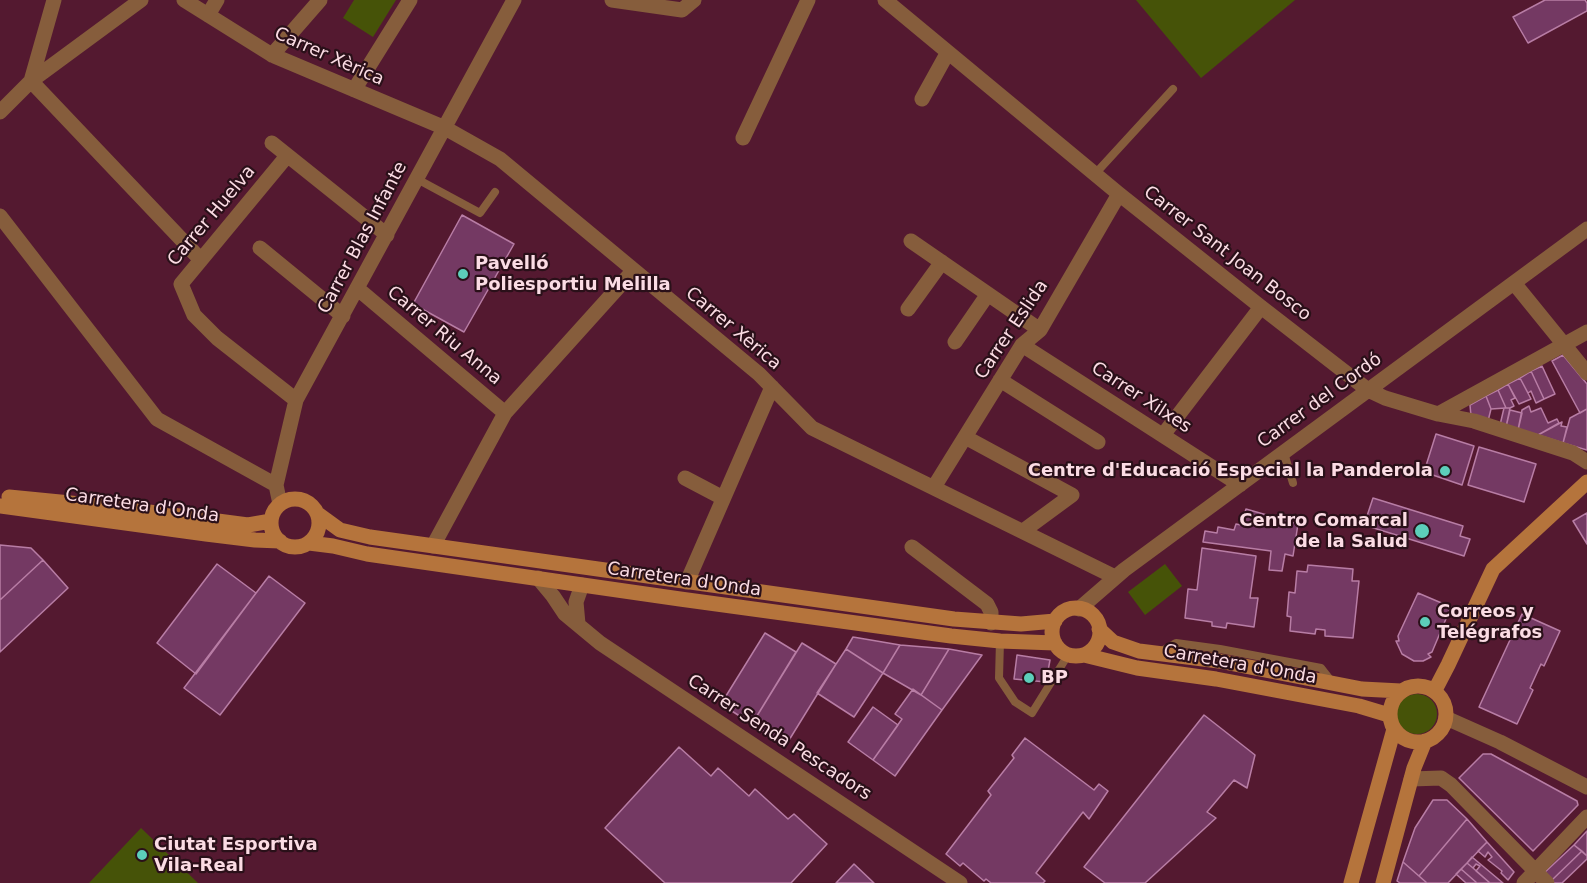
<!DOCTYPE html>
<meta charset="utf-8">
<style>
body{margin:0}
canvas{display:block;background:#541930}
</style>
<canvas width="1587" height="883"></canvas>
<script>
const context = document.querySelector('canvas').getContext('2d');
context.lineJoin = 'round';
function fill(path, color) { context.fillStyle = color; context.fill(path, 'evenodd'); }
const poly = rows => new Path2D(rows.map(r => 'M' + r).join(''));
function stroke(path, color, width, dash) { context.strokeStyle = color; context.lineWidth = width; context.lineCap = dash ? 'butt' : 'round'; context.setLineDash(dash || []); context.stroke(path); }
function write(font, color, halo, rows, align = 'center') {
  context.font = font + ' "DejaVu Sans",sans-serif'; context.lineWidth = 4.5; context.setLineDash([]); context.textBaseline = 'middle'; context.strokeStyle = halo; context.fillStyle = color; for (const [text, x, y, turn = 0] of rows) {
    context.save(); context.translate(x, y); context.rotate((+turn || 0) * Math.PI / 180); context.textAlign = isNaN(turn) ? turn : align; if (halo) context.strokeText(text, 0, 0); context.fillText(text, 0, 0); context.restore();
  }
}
const green = poly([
 [354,0,396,0,373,37,343,18],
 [1136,0,1295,0,1201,78],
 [1165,564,1182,586,1145,615,1128,592],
 '1397 714a20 20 0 1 1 40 0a20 20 0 1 1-40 0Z',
 [141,828,198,883,89,883]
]);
const building = poly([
 [1545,0,1585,0,1587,3,1587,11,1528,43,1513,17,1545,0],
 [462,215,514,244,464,332,413,304,462,215],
 [1563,355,1587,384,1587,409,1580,413,1552,361,1563,355],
 [1542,366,1555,394,1544,399,1531,371,1542,366],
 [1531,371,1544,399,1536,403,1531,391,1528,393,1520,378,1531,371],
 [1520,378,1531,399,1519,404,1508,384,1520,378],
 [1508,384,1515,398,1511,400,1514,406,1510,408,1506,408,1498,390,1508,384],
 [1498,390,1506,408,1491,409,1486,396,1498,390],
 [1486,396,1491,409,1488,421,1471,416,1470,405,1486,396],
 [1529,406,1531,412,1541,408,1548,423,1557,419,1559,423,1538,435,1518,430,1522,410,1529,406],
 [1504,408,1510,408,1506,427,1500,425,1504,408],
 [1587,409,1587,450,1563,443,1570,418,1587,409],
 [1510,410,1522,413,1518,430,1506,427,1510,410],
 [1562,422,1561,426,1567,427,1563,443,1538,435,1562,422],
 [1436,434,1474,446,1462,485,1424,472,1436,434],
 [1479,447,1536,464,1524,502,1468,485,1479,447],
 [1373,498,1463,526,1460,536,1470,539,1464,556,1364,525,1373,498],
 [1246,509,1298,524,1293,556,1285,554,1282,571,1269,570,1271,551,1203,542,1205,531,1217,533,1218,527,1234,530,1236,524,1241,525,1246,509],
 [1587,513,1587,544,1573,521,1587,513],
 [0,545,31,548,43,560,0,600,0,545],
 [1202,548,1256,556,1250,598,1258,598,1254,627,1227,623,1226,628,1212,626,1212,622,1185,618,1188,589,1197,590,1202,548],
 [43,560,68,588,0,652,0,600,43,560],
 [217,564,256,593,196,674,157,643,217,564],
 [1308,565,1353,569,1352,581,1359,581,1353,638,1325,636,1325,630,1316,629,1315,634,1290,631,1291,617,1287,616,1289,592,1295,593,1297,571,1307,572,1308,565],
 [269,576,305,603,220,715,184,688,269,576],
 [1418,593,1451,607,1432,652,1428,654,1431,657,1423,661,1414,661,1402,654,1396,641,1399,641,1398,636,1418,593],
 [1522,614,1560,631,1544,666,1541,664,1530,688,1533,690,1517,724,1479,707,1522,614],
 [765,633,796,652,752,724,721,704,765,633],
 [853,637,900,645,883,673,846,649,853,637],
 [802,643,836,664,786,745,752,724,802,643],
 [900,645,949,649,921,695,883,673,900,645],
 [846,649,883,673,854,717,817,693,846,649],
 [949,649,982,655,942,710,921,695,949,649],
 [1017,655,1050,660,1046,682,1014,679,1017,655],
 [913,689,942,710,895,776,873,760,902,719,895,714,913,689],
 [873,707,898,725,873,760,848,742,873,707],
 [1204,715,1255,755,1247,788,1234,780,1207,812,1216,818,1145,883,1105,883,1084,867,1204,715],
 [1025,738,1094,790,1099,784,1108,791,1089,819,1083,812,1036,873,1045,881,1043,883,991,883,986,879,984,881,963,863,960,866,946,854,991,795,988,791,1014,758,1012,755,1025,738],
 [679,747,711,776,718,768,749,796,755,789,788,819,794,814,827,844,791,883,665,883,605,828,679,747],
 [1483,754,1491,754,1577,801,1578,805,1533,851,1459,778,1483,754],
 [1433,800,1447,800,1467,819,1419,876,1403,862,1415,828,1433,800],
 [1467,819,1487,842,1448,883,1427,883,1419,876,1467,819],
 [1587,831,1587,856,1574,845,1587,831],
 [1487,842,1514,872,1508,880,1501,873,1502,871,1488,860,1492,857,1488,852,1485,857,1478,851,1487,842],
 [1574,845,1582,851,1552,880,1544,873,1574,845],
 [1582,851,1587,856,1587,859,1562,883,1554,883,1552,880,1582,851],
 [1472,857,1497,878,1503,883,1490,883,1476,871,1480,866,1476,864,1473,868,1467,863,1472,857],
 [1403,862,1427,883,1400,883,1397,881,1403,862],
 [1467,863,1473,868,1490,883,1477,883,1461,869,1467,863],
 [854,864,874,883,836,883,854,864],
 [1461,869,1477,883,1466,883,1456,874,1461,869]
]);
const lane = poly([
 [1095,174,1173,89],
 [417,179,480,213,495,192],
 [1284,453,1293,483],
 [1000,641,999,678,1015,702,1032,713,1068,655],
 [1160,652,1176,643,1220,649,1321,668,1332,682]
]);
const street = poly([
 [141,0,31,81,201,260],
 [184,0,272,55,445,128,500,159,759,374,812,428,1115,577],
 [612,0,682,10,694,0],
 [885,0,1119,194,1261,307,1368,390,1385,398,1438,414,1474,421,1573,453,1587,462],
 [208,15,217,0],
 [272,55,320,0],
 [354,90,410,0],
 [922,99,948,52],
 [0,112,31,81,54,0],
 [743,138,808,0],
 [272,143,387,235],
 [287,156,181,284,194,315,217,338,296,400],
 [0,216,157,419,276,485],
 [911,241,1040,330],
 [260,248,343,316],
 [1514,283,1587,373],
 [358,289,505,413],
 [908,309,942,262],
 [955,342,988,294],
 [1022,345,1240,485],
 [1000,380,1098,442],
 [1438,414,1587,332],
 [1163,435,1261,307],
 [965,437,1072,495,1023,531],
 [685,478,723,498],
 [934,487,1022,345,1040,330,1119,194],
 [280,504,276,485,296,400,514,0],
 [433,546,505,413,633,271],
 [912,547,987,604,991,612,991,623],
 [538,578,553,596,565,614,600,643,960,883],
 [687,582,772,387],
 [1079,609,1124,570,1587,229],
 [578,624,576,602,582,585],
 [1446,718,1500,742,1587,787],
 [1411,779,1441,778,1451,785,1547,883],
 [1524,883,1587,817]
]);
const secondary = poly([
 [9,497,111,507,248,525,271,521],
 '271 523a24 24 0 1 1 48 0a24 24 0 1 1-48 0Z',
 [0,506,206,534,255,540,280,541],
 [318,514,340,530,370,537,954,619,1021,624,1055,621],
 [309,543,333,546,367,554,680,599,951,636,1000,641,1055,643],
 '1052 632a24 24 0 1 1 48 0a24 24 0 1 1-48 0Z',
 [1099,629,1113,642,1139,651,1219,661,1362,689,1401,691],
 [1084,655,1137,668,1216,679,1359,706,1389,715],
 '1390 714a28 28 0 1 1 56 0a28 28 0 1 1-56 0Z',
 [1435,690,1448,665,1493,569,1587,482],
 [1351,883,1394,729],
 [1383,883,1414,768,1425,741]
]);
const markers = [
 [463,274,6,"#5cceba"],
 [1445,471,6,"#5cceba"],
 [1422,531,8,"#5cceba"],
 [1425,622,6,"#5cceba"],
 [1029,678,6,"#5cceba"],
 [142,855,6,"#5cceba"]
];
const streetNames = [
 ["Carrer Xèrica",329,57,24],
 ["Carrer Huelva",212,216,-50],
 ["Carrer Blas Infante",363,238,-62],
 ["Carrer Sant Joan Bosco",1227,254,38],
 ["Carrer Xèrica",733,329,40],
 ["Carrer Eslida",1012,330,-56],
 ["Carrer Riu Anna",444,336,40],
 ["Carrer Xilxes",1141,398,33],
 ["Carrer del Cordó",1320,401,-36],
 ["Carretera d'Onda",142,506,8],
 ["Carretera d'Onda",684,580,8],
 ["Carretera d'Onda",1240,665,10],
 ["Carrer Senda Pescadors",779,738,33]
];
const poiNames = [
 ["Pavelló",475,264],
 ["Poliesportiu Melilla",475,285],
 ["Centre d'Educació Especial la Panderola",1433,471,"right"],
 ["Centro Comarcal",1408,521,"right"],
 ["de la Salud",1408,542,"right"],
 ["Correos y",1437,612],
 ["Telégrafos",1437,633],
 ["BP",1041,678],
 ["Ciutat Esportiva",154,845],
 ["Vila-Real",154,866]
];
fill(green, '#465308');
fill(building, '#743963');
stroke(building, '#b87da5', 1.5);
stroke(lane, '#865d3c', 8);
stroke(street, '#865d3c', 15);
stroke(secondary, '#b5743c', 15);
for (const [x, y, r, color] of markers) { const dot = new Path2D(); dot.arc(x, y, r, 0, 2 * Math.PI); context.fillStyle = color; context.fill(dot); stroke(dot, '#2a1019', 2); }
write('18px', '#fbdce4', '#2a1019', streetNames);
write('bold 18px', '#fbdce4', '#2a1019', poiNames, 'left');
</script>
